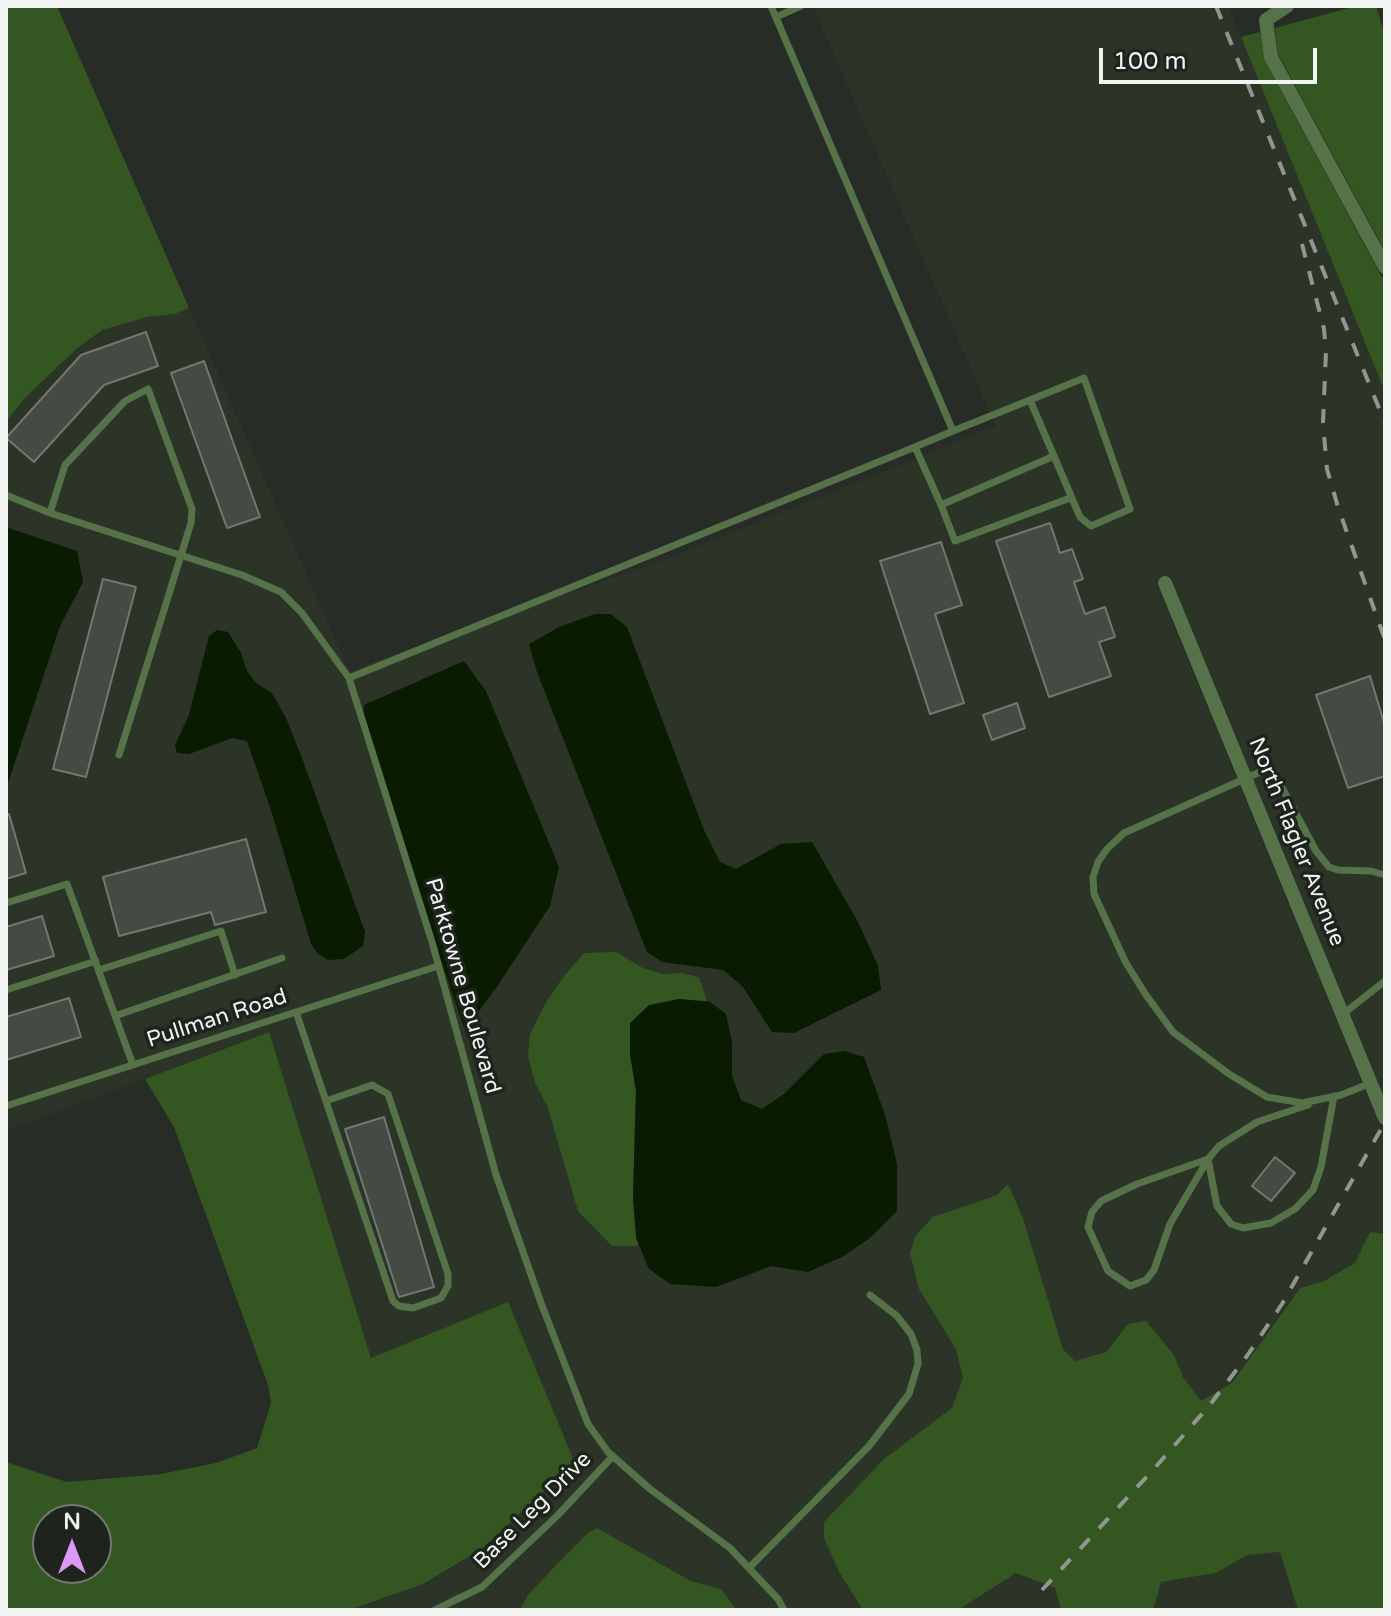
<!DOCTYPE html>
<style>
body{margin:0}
#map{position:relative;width:1391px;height:1616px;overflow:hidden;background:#282c26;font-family:"Varela Round",sans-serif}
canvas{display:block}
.frame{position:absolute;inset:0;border:8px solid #f1f4f0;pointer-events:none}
.north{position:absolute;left:32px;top:1504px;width:80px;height:80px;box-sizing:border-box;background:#1f231d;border:2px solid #737771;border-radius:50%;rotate:0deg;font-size:22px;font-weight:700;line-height:32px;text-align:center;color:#f1f4f0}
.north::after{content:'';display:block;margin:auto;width:28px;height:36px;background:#db99f5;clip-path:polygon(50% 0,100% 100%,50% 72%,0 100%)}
.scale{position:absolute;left:1099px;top:48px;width:218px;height:36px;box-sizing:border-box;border:4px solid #f1f4f0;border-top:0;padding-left:10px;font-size:24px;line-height:28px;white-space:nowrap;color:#f1f4f0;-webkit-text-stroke:6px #1f231d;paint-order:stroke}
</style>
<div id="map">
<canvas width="1391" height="1616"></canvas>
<div class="frame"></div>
<div class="north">N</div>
<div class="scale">100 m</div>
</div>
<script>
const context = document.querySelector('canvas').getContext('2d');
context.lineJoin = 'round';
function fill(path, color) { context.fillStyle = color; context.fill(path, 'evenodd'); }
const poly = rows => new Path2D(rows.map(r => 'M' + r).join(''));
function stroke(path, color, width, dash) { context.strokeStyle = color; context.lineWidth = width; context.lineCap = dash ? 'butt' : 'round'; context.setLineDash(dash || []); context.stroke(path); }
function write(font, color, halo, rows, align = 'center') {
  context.font = font + ' "Varela Round",sans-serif'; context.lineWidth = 7; context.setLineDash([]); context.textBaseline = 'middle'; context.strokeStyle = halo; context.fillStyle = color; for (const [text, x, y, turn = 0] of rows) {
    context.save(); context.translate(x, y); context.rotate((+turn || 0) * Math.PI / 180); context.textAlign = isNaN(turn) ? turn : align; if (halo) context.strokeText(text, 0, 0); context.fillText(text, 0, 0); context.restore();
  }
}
const built = poly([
 [813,6,1228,6,1385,392,1385,1098,1169,573,1155,580,1379,1124,1385,1141,1385,1234,1370,1233,1355,1263,1324,1281,1300,1288,1232,1383,1201,1401,1183,1377,1174,1355,1128,1324,1106,1352,1075,1361,1063,1349,1023,1218,1007,1184,997,1195,933,1217,940,1320,956,1349,963,1378,952,1408,884,1459,870,1473,848,1499,824,1538,839,1572,863,1610,737,1610,721,1589,691,1581,597,1528,589,1532,558,1563,528,1595,520,1610,349,1610,423,1584,483,1548,549,1486,576,1466,371,1359,269,1032,6,1131,6,789,60,626,83,582,77,551,6,527,6,422,24,399,75,350,102,330,147,317,175,314,189,308,349,671,674,556,996,426],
 [217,630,241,652,247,671,256,683,272,694,286,718,365,932,271,810,247,741,232,738,189,754,177,753,175,745,189,715,209,637],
 [529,644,704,830,720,862,736,869,781,844,812,842,858,922,878,965,772,1032,743,987,723,970,647,951,537,672],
 [361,729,550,906,496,988,465,1029],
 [616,953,643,968,663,974,682,973,699,977,707,1001,710,1002,732,1042,732,1075,741,1100,762,1109,784,1094,824,1054,864,1057,885,1115,897,1164,897,1211,870,1238,808,1272,771,1266,744,1278,649,1269,639,1245,634,1246,535,1083,530,1034,546,1002,564,976],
 [1281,1552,1298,1610,1153,1610,1161,1582,1216,1573,1247,1555],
 [1016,1572,1055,1588,1061,1610,958,1610]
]);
const green = poly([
 [6,6,57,6,189,308,175,314,147,317,102,330,75,350,24,399,6,422],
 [1356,6,1376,6,1385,35,1385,251,1278,54,1275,28],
 [1260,32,1265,61,1385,283,1385,392,1241,37],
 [616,952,643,968,663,974,682,973,699,977,707,1001,679,999,630,1054,636,1091,633,1198,639,1245,634,1246,612,1246,578,1211,548,1108,535,1083,528,1056,530,1034,546,1002,564,976,584,953],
 [269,1032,371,1358,508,1302,576,1466,549,1486,483,1548,423,1584,349,1610,6,1610,6,1462,67,1482,161,1474,216,1463,257,1448,271,1403,268,1385,174,1127,145,1079],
 [96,1520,96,1568,48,1568,48,1520],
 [1008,1184,1023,1218,1063,1349,1075,1361,1106,1352,1128,1324,1146,1321,1174,1355,1183,1377,1201,1401,1232,1383,1300,1288,1324,1281,1355,1263,1370,1232,1385,1234,1385,1610,1298,1610,1280,1552,1247,1555,1216,1573,1161,1582,1153,1610,1061,1610,1055,1588,1016,1573,958,1610,863,1610,839,1572,824,1538,824,1522,884,1459,952,1408,963,1378,956,1349,919,1289,910,1253,916,1235,933,1217,997,1195],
 [597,1528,691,1581,721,1589,737,1610,520,1610,528,1595,558,1563,589,1532]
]);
const water = poly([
 [6,527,77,551,83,582,60,626,6,789],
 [595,614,611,614,627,627,704,830,720,862,736,869,781,844,812,842,858,922,878,966,881,990,794,1033,772,1032,743,987,723,970,662,962,647,952,537,672,529,644,559,627],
 [217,630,228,632,241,653,247,671,256,683,272,693,286,718,302,758,365,932,363,946,344,959,328,960,318,954,311,944,271,810,247,741,232,738,189,754,177,753,175,745,189,715,209,636],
 [464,661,486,691,559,867,550,906,496,988,465,1030,361,729,364,705],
 [679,999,710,1002,726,1014,732,1042,732,1076,741,1100,762,1109,784,1094,824,1054,845,1051,864,1057,885,1115,897,1164,897,1211,870,1238,842,1257,808,1272,771,1266,716,1287,670,1284,649,1269,636,1238,633,1198,636,1091,630,1054,630,1023,649,1005]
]);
const building = poly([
 [146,332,158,366,104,385,34,462,6,438,81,355,146,332],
 [204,361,260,517,227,528,171,373,204,361],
 [1050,523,1060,553,1072,549,1083,579,1074,582,1085,614,1105,607,1115,637,1099,642,1111,676,1049,697,996,541,1050,523],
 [941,542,962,605,935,614,964,703,930,714,880,561,941,542],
 [103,579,136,587,86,777,53,769,103,579],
 [1370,676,1385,726,1385,776,1348,788,1316,695,1370,676],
 [1017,703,1025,728,992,740,983,715,1017,703],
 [9,814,26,873,6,879,6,815,9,814],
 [246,839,266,912,215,925,211,912,119,936,103,877,246,839],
 [42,916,54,956,6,970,6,927,42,916],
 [69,998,81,1037,6,1060,6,1017,69,998],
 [384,1117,434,1287,399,1297,345,1129,384,1117],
 [1275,1157,1295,1173,1271,1201,1252,1186,1275,1157]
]);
const lane = poly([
 [771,6,953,431],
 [776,17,801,6],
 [915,447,941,505,1054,456],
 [6,495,50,513,242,575,281,592,302,613,349,678,432,942,496,1175,541,1303,588,1424,608,1452,650,1489,730,1548,778,1599,784,1610],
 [941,505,955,541,1070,498],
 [50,513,65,465,125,401,148,389,192,509,191,523,119,755],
 [349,678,915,447,953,431,1030,400,1084,378,1130,509,1091,526,1080,517,1030,400],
 [6,903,67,884,133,1065],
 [99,970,221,931,235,975],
 [6,990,96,961],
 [296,1012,393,1301,399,1306,413,1308,441,1298,448,1286,448,1274,388,1094,372,1085,326,1101],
 [1343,1014,1385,981],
 [115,1016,282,958],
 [1371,1083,1341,1095,1302,1103,1267,1097,1229,1074,1173,1032,1146,995,1126,963,1094,894,1093,877,1098,862,1107,849,1124,833,1271,767,1316,851,1329,867,1338,870,1371,871,1385,875],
 [6,1106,438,966],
 [1208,1159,1170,1224,1154,1270,1146,1280,1130,1286,1108,1271,1088,1227,1092,1212,1101,1201,1137,1184,1208,1159,1219,1146,1257,1122,1308,1105],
 [1208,1159,1217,1206,1231,1224,1243,1228,1271,1223,1295,1209,1313,1190,1321,1167,1334,1096,1331,1097],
 [749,1568,869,1446,909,1394,918,1364,917,1350,911,1334,897,1316,870,1295],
 [435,1610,482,1587,558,1515,613,1456]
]);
const street = poly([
 [1287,6,1266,20,1271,57,1385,267],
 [1165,583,1385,1118]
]);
const rail = poly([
 [1216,6,1385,423],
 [1302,244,1324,329,1326,351,1323,423,1327,469,1338,507,1385,640],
 [1385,447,1385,448],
 [1042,1590,1152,1471,1209,1406,1247,1356,1282,1304,1385,1122]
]);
const streetNames = [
 ["North Flagler Avenue",1296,842,68],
 ["Parktowne Boulevard",462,986,74],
 ["Pullman Road",217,1019,-18],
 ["Base Leg Drive",533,1511,-45]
];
fill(built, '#2c3428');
fill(green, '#345721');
fill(water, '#091c01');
fill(building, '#464a44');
stroke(building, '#727770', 2);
stroke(lane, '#567249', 7);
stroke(street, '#567249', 14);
stroke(rail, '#929691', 4, [14, 14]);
write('22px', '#f1f4f0', '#1f231d', streetNames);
</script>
